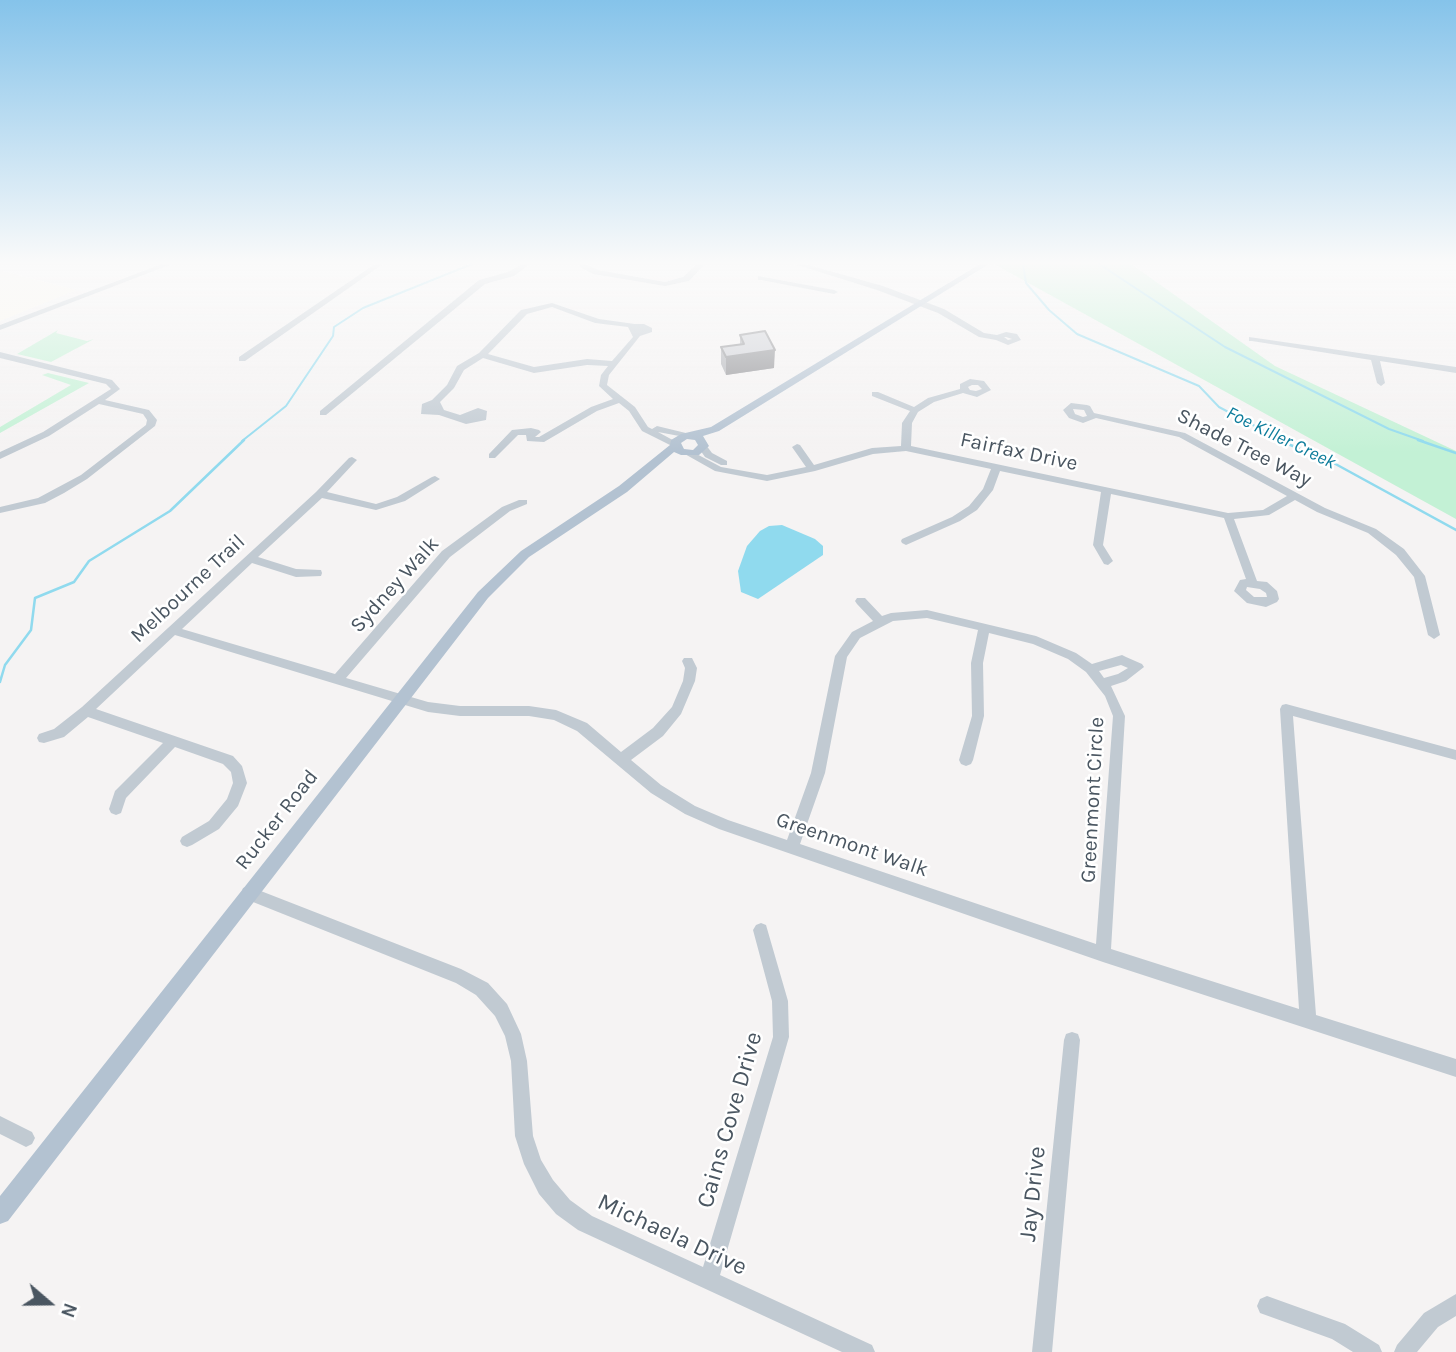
<!DOCTYPE html>
<style>
body{margin:0}
#map{position:relative;width:1456px;height:1352px;overflow:hidden;background:#f5f3f3;font-family:Karla,sans-serif}
canvas{display:block}
.north{position:absolute;left:14px;top:1268px;width:70px;height:70px;-webkit-text-stroke:5px #fff;paint-order:stroke;rotate:110deg;font-size:19px;font-weight:700;line-height:28px;text-align:center;color:#4a5661}
.north::after{content:'';display:block;margin:auto;width:24px;height:32px;background:#4a5661;clip-path:polygon(50% 0,100% 100%,50% 72%,0 100%)}
</style>
<div id="map">
<canvas width="1456" height="1352"></canvas>
<div class="north">N</div>
</div>
<script>
const context = document.querySelector('canvas').getContext('2d');
context.lineJoin = 'round';
function fill(path, color) { context.fillStyle = color; context.fill(path, 'evenodd'); }
const poly = rows => new Path2D(rows.map(r => 'M' + r).join(''));
function stroke(path, color, width, dash) { context.strokeStyle = color; context.lineWidth = width; context.lineCap = dash ? 'butt' : 'round'; context.setLineDash(dash || []); context.stroke(path); }
function write(font, color, halo, rows, align = 'center') {
  context.font = font + ' Karla,sans-serif'; context.lineWidth = 5; context.setLineDash([]); context.textBaseline = 'middle'; context.strokeStyle = halo; context.fillStyle = color; for (const [text, x, y, turn = 0] of rows) {
    context.save(); context.translate(x, y); context.rotate((+turn || 0) * Math.PI / 180); context.textAlign = isNaN(turn) ? turn : align; if (halo) context.strokeText(text, 0, 0); context.fillText(text, 0, 0); context.restore();
  }
}
const commercial = poly([
 [0,271,2,271,76,290,0,321]
]);
const green = poly([
 [994,264,1131,264,1275,366,1456,451,1456,519],
 [58,330,56,333,87,341,94,339,51,362,17,354],
 [48,373,89,383,0,433,0,427,71,385,42,375]
]);
const water = poly([
 [782,525,815,539,823,546,823,555,758,599,741,592,738,571,747,546,760,531,769,526]
]);
const streamFar1 = poly([
 [1023,264,1026,283,1049,310,1077,334,1199,386,1219,407,1283,441],
 [1099,264,1225,347,1389,429,1423,441],
 [242,441,286,406,333,336,334,327,363,308,472,264]
]);
const stream = poly([
 [1278,440,1330,461,1456,530],
 [1418,440,1456,453],
 [0,682,5,665,31,630,35,598,74,582,89,561,170,511,244,440]
]);
const minor = poly([
 [162,264,172,264,0,330,0,325,162,264],
 [375,264,383,264,245,361,239,361,239,357,375,264],
 [522,264,530,264,514,276,485,284,326,415,320,415,320,411,479,280,508,272,522,264],
 [580,264,586,264,598,270,665,282,683,277,697,264,705,264,689,281,665,286,593,274,580,267,580,264],
 [794,264,805,264,883,286,944,309,984,333,997,335,1006,332,1017,334,1021,340,1008,345,996,340,979,337,938,313,877,290,794,264],
 [1004,337,1006,337,1012,339,1008,340,1004,337],
 [758,276,834,290,838,292,834,294,761,280,758,280,758,276],
 [552,303,599,319,635,324,644,324,652,328,652,332,640,336,609,375,607,385,635,407,648,427,652,429,657,426,690,434,690,438,658,432,680,444,678,446,672,446,642,431,629,411,619,403,597,411,544,442,527,441,526,435,518,435,495,458,489,458,489,454,512,430,531,428,539,430,541,432,535,437,539,437,591,407,613,399,599,386,601,375,608,366,587,365,534,373,483,358,464,370,454,388,440,402,444,410,460,415,478,408,487,411,486,420,466,424,439,415,421,414,422,404,432,400,447,385,457,366,479,353,521,310,552,303],
 [552,307,595,323,628,327,633,337,612,361,587,359,534,367,488,354,527,314,552,307],
 [1249,337,1456,367,1456,373,1380,361,1385,383,1381,386,1377,383,1371,360,1252,341,1249,341,1249,337],
 [0,352,112,380,120,389,105,400,149,410,157,420,155,426,87,479,64,493,45,503,0,513,0,507,38,498,81,475,146,425,147,420,143,414,99,404,49,436,0,459,0,452,43,432,111,389,106,384,0,358,0,352],
 [970,379,984,381,991,390,977,397,963,393,934,402,918,412,912,423,911,446,1228,513,1263,510,1287,496,1179,437,1096,418,1083,423,1069,418,1063,410,1071,403,1087,405,1090,406,1094,413,1185,433,1325,508,1376,529,1404,549,1425,576,1440,635,1434,639,1428,635,1414,577,1396,555,1368,533,1317,512,1295,500,1269,515,1234,519,1257,581,1267,582,1277,591,1279,599,1277,602,1266,607,1247,603,1234,591,1240,580,1246,579,1224,518,1111,494,1103,545,1113,561,1108,565,1104,564,1093,545,1101,492,1000,471,993,490,977,510,960,521,906,545,902,543,901,541,902,539,952,517,969,506,983,489,991,469,906,451,873,454,815,471,767,481,715,471,683,453,688,450,691,451,721,467,767,475,806,467,792,447,797,444,800,445,814,465,872,448,901,446,902,423,910,411,872,396,872,392,878,392,914,407,928,398,960,389,960,384,970,379],
 [972,385,978,385,982,389,976,391,970,390,968,387,972,385],
 [1073,409,1084,410,1087,416,1083,417,1075,414,1073,409],
 [1247,587,1260,589,1266,593,1267,597,1254,597,1246,590,1247,587],
 [703,444,706,445,712,453,727,461,727,465,721,465,705,457,698,447,703,444],
 [352,457,357,460,355,462,327,492,376,504,397,497,432,477,435,476,440,479,405,501,376,510,322,498,258,557,296,569,321,570,322,573,321,576,296,577,252,563,182,629,335,674,442,551,502,507,519,500,527,500,527,504,510,511,450,557,346,678,428,702,460,706,529,706,556,710,587,723,621,752,653,728,672,707,683,681,685,668,682,661,684,658,692,658,697,668,695,681,681,714,663,736,631,760,661,785,695,806,728,820,787,840,811,773,835,656,852,632,873,621,857,604,855,601,857,598,865,598,882,616,891,613,927,610,1036,636,1076,653,1092,664,1122,655,1126,657,1142,664,1144,667,1126,681,1111,686,1125,716,1111,949,1299,1009,1280,709,1282,705,1286,704,1456,750,1456,760,1293,716,1316,1015,1456,1059,1456,1077,1103,962,719,829,685,814,651,793,577,731,554,720,529,716,460,716,428,712,175,635,96,709,233,756,242,766,247,783,238,806,219,829,192,845,187,847,182,845,180,841,182,837,209,821,227,799,233,783,231,772,223,764,175,747,126,798,121,813,116,815,111,813,109,809,115,791,163,743,88,717,64,737,44,743,39,742,37,738,39,734,54,729,82,707,316,492,349,458,352,457],
 [927,618,978,630,971,663,972,716,959,760,961,764,966,766,971,764,973,760,984,716,983,663,989,633,1033,644,1068,659,1086,672,1105,696,1113,716,1096,944,800,844,825,773,847,657,860,638,893,621,927,618],
 [1121,665,1128,668,1118,674,1104,678,1099,671,1121,665],
 [248,886,461,969,488,983,507,1004,521,1034,527,1061,533,1136,541,1160,553,1180,570,1200,592,1216,703,1267,773,1037,772,1001,753,930,756,925,761,923,766,925,788,1001,789,1037,720,1275,872,1345,875,1352,842,1352,578,1230,556,1214,539,1194,524,1164,515,1136,511,1061,505,1036,495,1016,476,995,456,983,243,898,241,893,243,888,248,886],
 [1072,1032,1078,1034,1080,1040,1052,1352,1032,1352,1064,1040,1066,1034,1072,1032],
 [0,1116,32,1132,35,1138,32,1144,26,1147,0,1134,0,1116],
 [1456,1294,1456,1316,1438,1327,1417,1352,1394,1352,1397,1345,1424,1313,1456,1294],
 [1267,1296,1345,1324,1379,1345,1382,1352,1353,1352,1332,1339,1260,1313,1257,1306,1260,1299,1267,1296]
]);
const major = poly([
 [980,264,989,264,719,431,703,436,709,446,699,455,681,455,674,452,627,492,529,557,488,598,8,1221,0,1224,0,1196,478,592,521,551,619,486,670,445,671,440,681,434,711,427,980,264],
 [687,439,695,440,698,445,693,450,684,449,681,443,687,439]
]);
const wall = poly([
 [740,335,774,368,726,375,721,364,721,347,740,344]
]);
const shadedWall = poly([
 [775,350,774,368,726,375,726,357]
]);
const building = poly([
 [765,331,775,350,726,357,721,347,744,344,740,335,765,331]
]);
const farWaternames = [
 ["Foe Killer Creek",1281,438,26]
];
const streetNames = [
 ["Shade Tree Way",1244,448,27],
 ["Fairfax Drive",1019,452,12],
 ["Sydney Walk",395,585,-48],
 ["Melbourne Trail",188,589,-43],
 ["Greenmont Circle",1093,800,-87],
 ["Rucker Road",277,820,-52],
 ["Greenmont Walk",852,845,19]
];
const nearStreetnames = [
 ["Cains Cove Drive",730,1120,-74],
 ["Jay Drive",1033,1194,-84],
 ["Michaela Drive",672,1235,25]
];
fill(commercial, '#fdf9ef');
fill(green, '#c3f1d5');
fill(water, '#90daee');
stroke(streamFar1, '#90daee', 2);
stroke(stream, '#90daee', 2.5);
fill(minor, '#c1cad2');
fill(major, '#b3c2d1');
fill(wall, '#b0b2b7');
fill(shadedWall, '#909195');
fill(building, '#cdcfd5');
stroke(building, '#909195', 2);
const sky = context.createLinearGradient(0, 0, 0, 453);
sky.addColorStop(0, '#85c3ea');
sky.addColorStop(0.58, '#fafafa');
sky.addColorStop(1, '#fafafa00');
context.fillStyle = sky;
context.fillRect(0, 0, 1456, 453);
write('italic 19px', '#0c7c9b', '#fff', farWaternames);
write('21px', '#4a5661', '#fff', streetNames);
write('24px', '#4a5661', '#fff', nearStreetnames);
</script>
